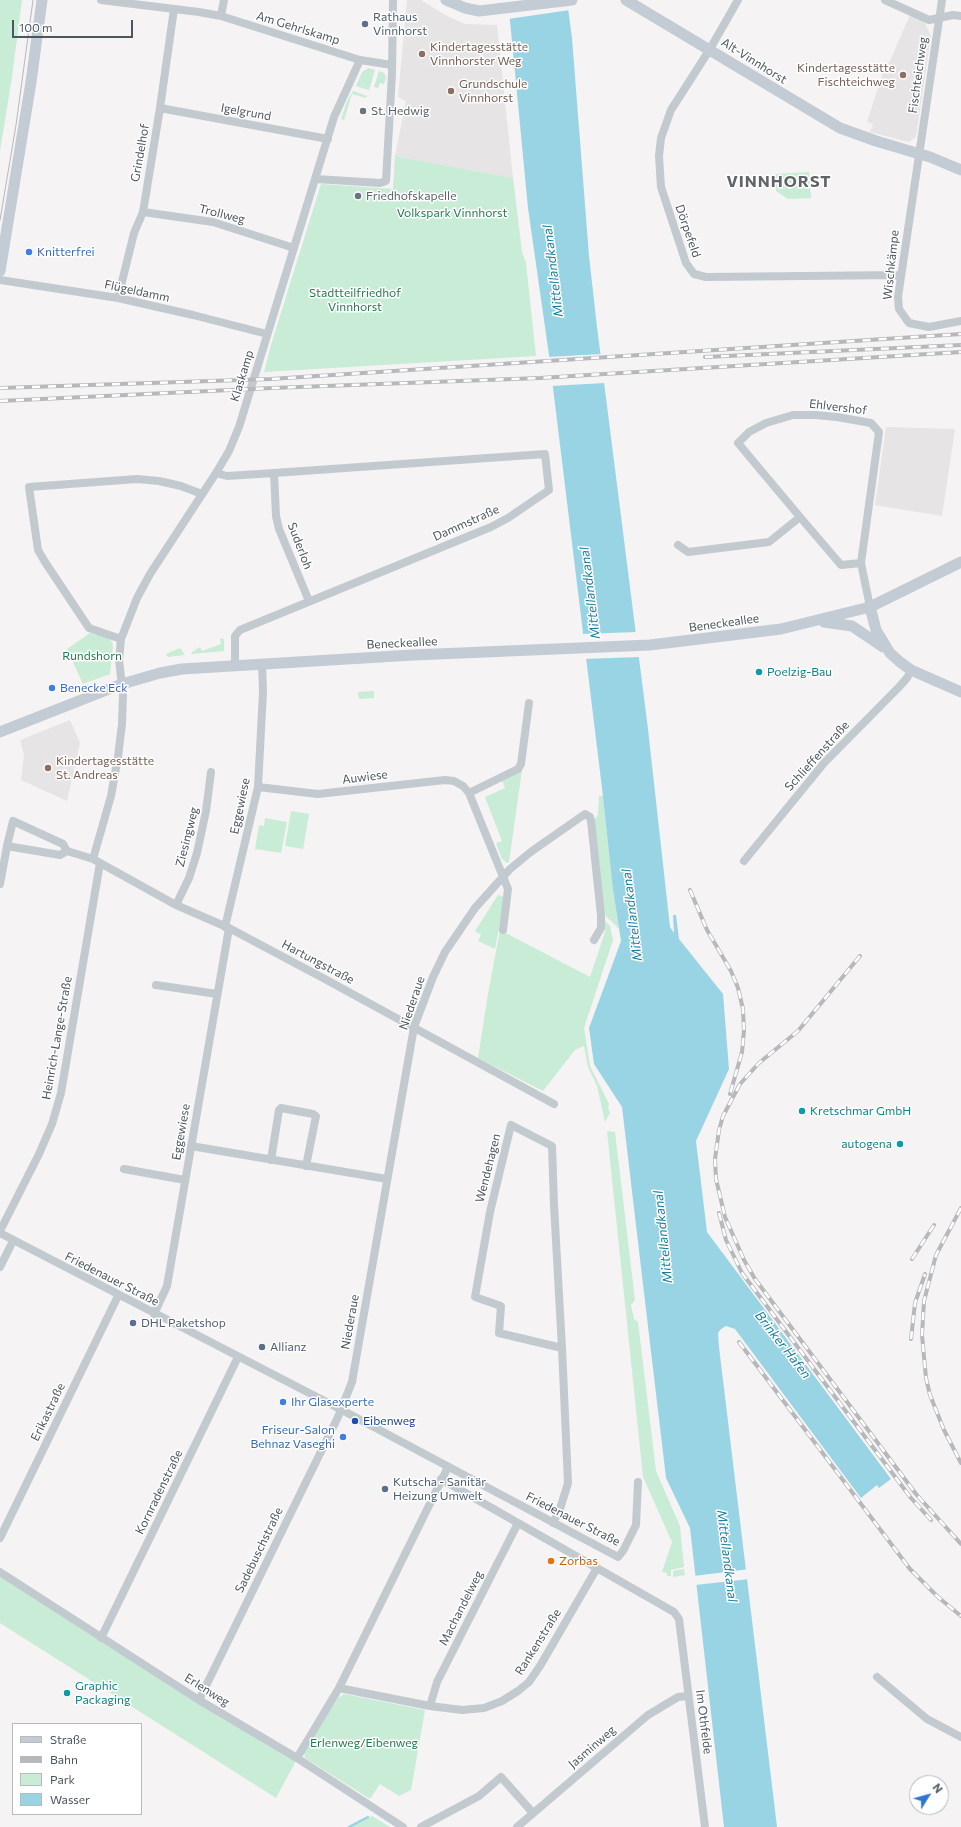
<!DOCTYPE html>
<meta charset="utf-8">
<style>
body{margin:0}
#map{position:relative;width:961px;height:1827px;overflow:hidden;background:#f5f3f3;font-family:Commissioner,sans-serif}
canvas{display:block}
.legend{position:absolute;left:12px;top:1723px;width:130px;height:92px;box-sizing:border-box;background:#fff;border:1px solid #b7bbbf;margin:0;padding:5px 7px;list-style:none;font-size:12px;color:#4c565f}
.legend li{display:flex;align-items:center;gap:8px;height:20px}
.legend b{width:20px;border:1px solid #b7bbbf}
.north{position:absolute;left:909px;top:1775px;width:40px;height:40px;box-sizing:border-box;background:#fff;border:1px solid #b7bbbf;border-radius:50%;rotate:53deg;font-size:11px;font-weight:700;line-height:16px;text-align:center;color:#4c565f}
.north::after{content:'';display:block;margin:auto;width:14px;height:18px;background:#2e75d4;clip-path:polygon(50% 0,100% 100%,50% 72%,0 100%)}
.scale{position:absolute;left:12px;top:20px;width:121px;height:18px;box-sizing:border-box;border:2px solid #4c565f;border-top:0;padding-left:5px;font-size:12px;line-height:14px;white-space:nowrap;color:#4c565f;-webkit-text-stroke:3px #fff;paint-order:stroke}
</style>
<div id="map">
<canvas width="961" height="1827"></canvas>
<ul class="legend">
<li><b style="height:5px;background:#c3cbd4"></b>Straße</li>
<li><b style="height:5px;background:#b6b8bc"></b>Bahn</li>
<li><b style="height:11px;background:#c8ecd6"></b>Park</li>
<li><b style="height:11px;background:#99d4e5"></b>Wasser</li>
</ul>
<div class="north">N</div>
<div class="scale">100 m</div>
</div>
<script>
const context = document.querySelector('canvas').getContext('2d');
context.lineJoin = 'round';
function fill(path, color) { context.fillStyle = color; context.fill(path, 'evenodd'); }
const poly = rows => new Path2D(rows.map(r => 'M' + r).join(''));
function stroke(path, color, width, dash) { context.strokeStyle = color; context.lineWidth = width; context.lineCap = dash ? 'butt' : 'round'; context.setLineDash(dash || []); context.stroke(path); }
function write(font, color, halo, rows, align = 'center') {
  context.font = font + ' Commissioner,sans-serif'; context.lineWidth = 3; context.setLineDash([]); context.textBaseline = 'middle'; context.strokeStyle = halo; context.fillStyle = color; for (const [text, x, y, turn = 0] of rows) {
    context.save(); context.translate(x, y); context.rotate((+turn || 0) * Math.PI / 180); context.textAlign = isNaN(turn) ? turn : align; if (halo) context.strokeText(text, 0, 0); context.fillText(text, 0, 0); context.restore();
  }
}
const education = poly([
 [407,0,421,0,447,16,465,24,497,25,513,178,395,156,406,101,398,97],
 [910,15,924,21,931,36,916,137,909,142,870,132,873,124,867,122,886,62,889,63],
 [886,427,955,429,942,516,875,505],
 [70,720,80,743,67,801,21,780,24,755,20,740]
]);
const green = poly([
 [0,0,22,0,12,77,0,151],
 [369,68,375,70,369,90,356,86,362,72],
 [379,71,384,73,386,77,384,84,380,83,378,88,374,87],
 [353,91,367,96,366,98,352,94,344,120,341,119,347,101],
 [395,156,513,178,522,252,526,263,536,356,264,372,271,345,321,184,393,189],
 [809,172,811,198,788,199,776,191,775,174],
 [90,633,109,638,112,642,113,647,110,674,83,684,67,649],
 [222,638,224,640,224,651,192,654,191,653,200,647,202,651,221,644,220,639],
 [180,648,185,655,168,657,166,654],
 [374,691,374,698,359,699,358,692],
 [522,770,509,862,507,863,502,859,496,843,502,841,485,797,505,788,502,780],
 [599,796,603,796,613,890,619,929,603,913,593,821,598,815],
 [291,811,309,814,303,849,285,846],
 [265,818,287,822,281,853,255,849,259,825,264,826],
 [498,895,505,897,495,949,478,941,481,935,475,931],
 [603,919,610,926,613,940,584,1028,590,1066,609,1104,608,1108,610,1113,605,1122,597,1086,588,1067,584,1046,575,1050,543,1091,478,1058,488,994,500,930,590,977,605,932],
 [607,1131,615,1132,635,1300,631,1305,634,1319,638,1322,656,1471,680,1526,684,1567,671,1570,671,1576,667,1576,667,1573,662,1572,672,1542,643,1477],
 [684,1569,685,1575,673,1577,673,1571],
 [0,1572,297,1759,276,1798,0,1623],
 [344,1694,425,1710,411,1790,399,1796,380,1784,370,1799,305,1758,304,1752,338,1698],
 [372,1816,390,1827,351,1827]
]);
const water = poly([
 [508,0,567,0,572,38,589,256,597,327,648,729,670,927,674,933,673,915,676,915,679,939,723,994,729,1069,696,1141,707,1232,891,1479,879,1488,877,1485,861,1498,735,1329,726,1326,721,1329,718,1333,719,1347,777,1827,724,1827,690,1528,666,1478,622,1107,594,1064,589,1028,621,941,613,890,602,788,549,355,528,208]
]);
const pier = poly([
 [506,0,569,0,570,10,508,19],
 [602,354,605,383,551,386,548,357],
 [637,632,640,657,583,659,580,634],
 [749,1569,750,1579,695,1585,694,1576]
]);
const stream = poly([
 [349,1827,368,1817]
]);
const street = poly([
 [101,0,199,12,221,16,360,60,392,65],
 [738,0,710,49,671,110,661,138,659,156,661,187,686,263,694,274,706,277,900,275],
 [885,0,929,20,953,15,961,16],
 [942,0,898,297,899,309,909,323,929,327,961,321],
 [221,16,224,0],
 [160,108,328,139],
 [316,179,380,183,386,181,392,74,393,0],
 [143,212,213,222,294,248],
 [0,280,118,298,193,315,267,334],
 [118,298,134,233,143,212,160,108,174,9],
 [216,473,227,476,274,473,545,454,549,490,508,518,491,527,240,630,235,636,235,666],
 [274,473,276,516,279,529,309,601],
 [800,517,738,443,749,432,766,423,793,415,815,415,837,417,871,423,879,432,861,563,870,607],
 [678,545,688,552,769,542,800,517,841,565,861,563],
 [121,639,89,628,45,562,38,550,29,487,137,479,159,481,181,486,202,494],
 [258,787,318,794,445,780,454,781,463,786,469,793,508,889,503,930],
 [469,793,518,769,521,764,529,703],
 [67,851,63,844,13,821,7,846,60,855,67,851,93,859,176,905,229,928,323,978,554,1104],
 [93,859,111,796,118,757,122,724,123,694,119,660,121,639,137,598,150,574,216,473,229,451,239,427,334,117,360,60],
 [744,861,824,763,899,687,907,678,911,670],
 [0,884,7,846],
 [176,905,189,878,197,853,206,811,211,772],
 [225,927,258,787,263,692,262,664],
 [156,985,217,994],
 [191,1146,387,1179],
 [271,1160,279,1110,281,1108,313,1114,316,1116,306,1166],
 [124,1169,185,1180],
 [0,1231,39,1154,52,1124,61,1093,100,863],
 [0,1233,340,1409,618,1557,623,1551,636,1525,638,1482],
 [0,1267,13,1241],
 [154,1314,167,1286,229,928],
 [441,1479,674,1612,679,1619,705,1827],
 [553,1523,560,1509,568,1483,562,1348,554,1205,552,1146,511,1125,490,1212,475,1297,501,1306,499,1333,562,1348],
 [0,1538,118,1296],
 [0,1572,199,1700,297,1758,403,1827],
 [101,1638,238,1357],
 [877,1677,927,1719,961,1737],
 [339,1688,430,1706,462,1710,484,1708,502,1701,518,1691,529,1682,540,1666,597,1568],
 [199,1700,338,1417,352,1382,414,1027,433,977,445,952,475,908,510,869,532,851,585,814,590,817,591,821,601,915,601,928,594,940],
 [430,1706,437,1682,518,1523],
 [297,1758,339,1688,448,1467],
 [421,1827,479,1796,501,1777,533,1813],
 [517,1827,648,1715,678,1697,688,1696]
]);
const secondary = poly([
 [446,0,465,8,479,11,572,0],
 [626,0,840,128,876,141,930,157,961,170],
 [0,271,31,82,42,0],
 [870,607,876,630,890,653,900,662,911,670,961,692],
 [824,622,852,626,883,647],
 [0,732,122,684,160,673,182,669,413,655,650,645,781,629,870,607,961,562]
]);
const tram = poly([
 [0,220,16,125,33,0]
]);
const rail = poly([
 [705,357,961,345],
 [0,388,271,379,961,334],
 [0,401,272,388,540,378,961,352],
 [690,890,707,930,731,971,738,988,743,1009,744,1031,742,1052,730,1094],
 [860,956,798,1031,759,1063,740,1084,723,1116,719,1130,715,1159,716,1179,725,1217,744,1260,755,1279,916,1494,961,1544],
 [961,1208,936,1255,924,1301,922,1335,926,1378,930,1395,944,1430,961,1463],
 [719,1213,726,1240,742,1273,911,1498,931,1520],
 [912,1259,934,1225],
 [911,1339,915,1303,925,1274],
 [739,1342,910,1569,938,1597,961,1616]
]);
const markers = [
 [365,24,4,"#5c6f8a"],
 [422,54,4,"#8d6e63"],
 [903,75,4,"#8d6e63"],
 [451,91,4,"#8d6e63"],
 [363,111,4,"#6b7280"],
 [358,196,4,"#6b7280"],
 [29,252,4,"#3f7fe0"],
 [759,672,4,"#0f9aa8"],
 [52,688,4,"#3f7fe0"],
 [48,768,4,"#8d6e63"],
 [802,1111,4,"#0f9aa8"],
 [900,1144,4,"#0f9aa8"],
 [133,1323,4,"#5c6f8a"],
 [262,1347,4,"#5c6f8a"],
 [283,1402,4,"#3f7fe0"],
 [355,1421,4,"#1a4fb4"],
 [343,1437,4,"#3f7fe0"],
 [385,1489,4,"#5c6f8a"],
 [551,1561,4,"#e8710a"],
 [67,1693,4,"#0f9aa8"]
];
const serviceNames = [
 ["Rathaus",373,17],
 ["Vinnhorst",373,31],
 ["DHL Paketshop",141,1323],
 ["Allianz",270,1347],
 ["Kutscha - Sanitär",393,1482],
 ["Heizung Umwelt",393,1496]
];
const streetNames = [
 ["Am Gehrlskamp",298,28,17],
 ["Alt-Vinnhorst",754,61,32],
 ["Fischteichweg",918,75,-82],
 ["Igelgrund",246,112,10],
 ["Grindelhof",140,153,-80],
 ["Trollweg",222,214,14],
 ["Dörpefeld",688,231,71],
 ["Wischkämpe",891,265,-84],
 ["Flügeldamm",137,291,12],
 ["Klaskamp",242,376,-73],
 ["Ehlvershof",838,407,7],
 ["Dammstraße",466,523,-24],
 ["Suderloh",300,546,69],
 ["Beneckeallee",724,623,-8],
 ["Beneckeallee",402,643,-3],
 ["Schlieffenstraße",817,756,-48],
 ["Auwiese",365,777,-7],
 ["Eggewiese",240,806,-78],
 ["Ziesingweg",187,837,-76],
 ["Hartungstraße",318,962,28],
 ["Niederaue",412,1003,-71],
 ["Heinrich-Lange-Straße",57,1038,-80],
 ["Eggewiese",181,1132,-80],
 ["Wendehagen",488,1168,-76],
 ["Friedenauer Straße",112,1279,27],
 ["Niederaue",350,1322,-80],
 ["Erikastraße",48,1412,-64],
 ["Kornradenstraße",159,1492,-64],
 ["Friedenauer Straße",573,1519,27],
 ["Sadebuschstraße",259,1550,-64],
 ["Machandelweg",461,1608,-63],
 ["Rankenstraße",538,1642,-58],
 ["Erlenweg",207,1690,32],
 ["Im Othfelde",704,1722,83],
 ["Jasminweg",592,1747,-41]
];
const educationNames = [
 ["Kindertagesstätte",430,47],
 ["Vinnhorster Weg",430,61],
 ["Kindertagesstätte",895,68,"right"],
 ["Fischteichweg",895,82,"right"],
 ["Grundschule",459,84],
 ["Vinnhorst",459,98],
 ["Kindertagesstätte",56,761],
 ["St. Andreas",56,775]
];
const worshipNames = [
 ["St. Hedwig",371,111],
 ["Friedhofskapelle",366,196]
];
const parkNames = [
 ["Volkspark Vinnhorst",452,213],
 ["Stadtteilfriedhof",355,293],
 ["Vinnhorst",355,307],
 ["Rundshorn",92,656],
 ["Erlenweg/Eibenweg",364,1743]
];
const shopNames = [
 ["Knitterfrei",37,252],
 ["Benecke Eck",60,688],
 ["Ihr Glasexperte",291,1402],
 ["Friseur-Salon",335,1430,"right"],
 ["Behnaz Vaseghi",335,1444,"right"]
];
const cultureNames = [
 ["Poelzig-Bau",767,672],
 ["Kretschmar GmbH",810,1111],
 ["autogena",892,1144,"right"],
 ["Graphic",75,1686],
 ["Packaging",75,1700]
];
const transitNames = [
 ["Eibenweg",363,1421]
];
const foodNames = [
 ["Zorbas",559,1561]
];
const waterNames = [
 ["Mittellandkanal",553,271,-97],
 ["Mittellandkanal",590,593,-97],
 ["Mittellandkanal",632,915,-97],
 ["Mittellandkanal",663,1237,-96],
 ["Brinker Hafen",783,1345,52],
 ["Mittellandkanal",727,1556,83]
];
const districtNames = [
 ["VINNHORST",779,182]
];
fill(education, '#e6e4e4');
fill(green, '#c8ecd6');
fill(water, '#99d4e5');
fill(pier, '#f5f3f3');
stroke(stream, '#99d4e5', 2.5);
stroke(street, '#c2cad0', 8);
stroke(secondary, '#c3cbd4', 11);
stroke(tram, '#b6b8bc', 1);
stroke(rail, '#b6b8bc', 4);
stroke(rail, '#fff', 2.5, [8]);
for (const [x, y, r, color] of markers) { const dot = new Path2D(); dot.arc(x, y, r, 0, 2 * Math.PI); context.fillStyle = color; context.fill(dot); stroke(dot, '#fff', 1.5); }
write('12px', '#4e5e75', '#fff', serviceNames, 'left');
write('12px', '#4c565f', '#fff', streetNames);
write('12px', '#785e54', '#fff', educationNames, 'left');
write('12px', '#5b616d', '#fff', worshipNames, 'left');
write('12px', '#227b4f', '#fff', parkNames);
write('12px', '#366cbe', '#fff', shopNames, 'left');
write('12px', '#0d838f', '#fff', cultureNames, 'left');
write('12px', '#164399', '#fff', transitNames, 'left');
write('12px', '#c56008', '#fff', foodNames, 'left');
write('italic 13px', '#1b7f9b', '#fff', waterNames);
context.letterSpacing = '1px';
write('bold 16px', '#606367', '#fff', districtNames);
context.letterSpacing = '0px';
</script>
